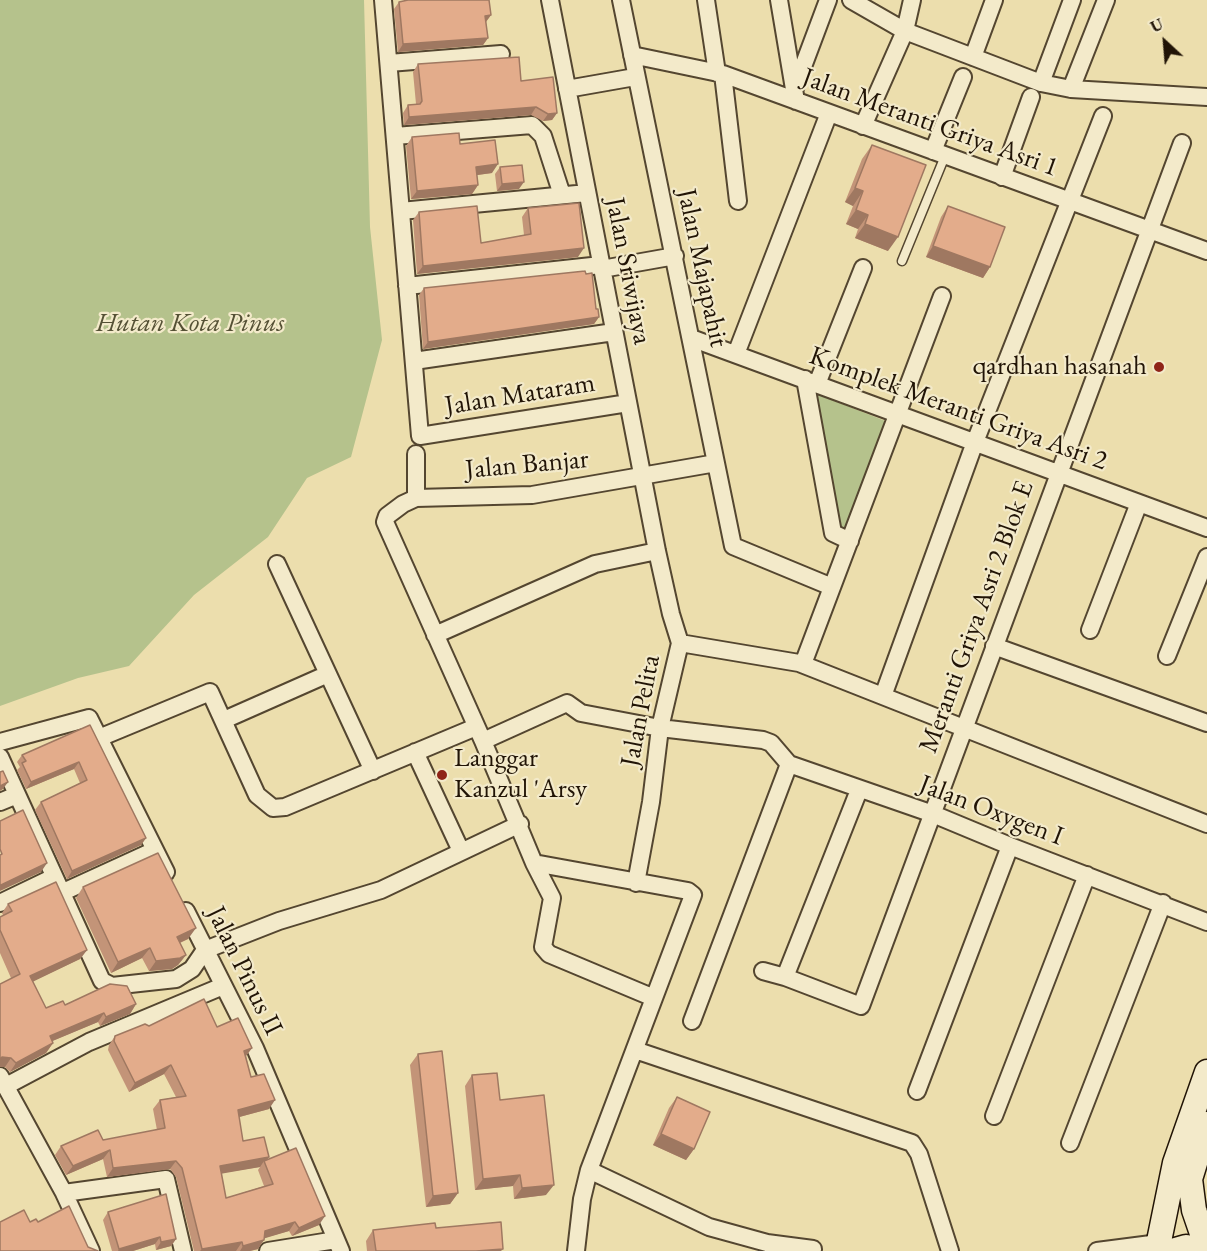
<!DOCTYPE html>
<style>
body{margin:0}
#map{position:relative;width:1207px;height:1251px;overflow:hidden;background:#ecdead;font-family:"EB Garamond",serif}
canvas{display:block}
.north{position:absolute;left:1135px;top:12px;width:60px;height:60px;-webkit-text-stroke:4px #f3eaca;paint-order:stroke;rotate:334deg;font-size:16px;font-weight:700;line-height:24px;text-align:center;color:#211406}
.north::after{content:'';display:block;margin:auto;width:21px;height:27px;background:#211406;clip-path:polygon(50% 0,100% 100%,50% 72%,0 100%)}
</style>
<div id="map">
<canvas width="1207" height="1251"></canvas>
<div class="north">U</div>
</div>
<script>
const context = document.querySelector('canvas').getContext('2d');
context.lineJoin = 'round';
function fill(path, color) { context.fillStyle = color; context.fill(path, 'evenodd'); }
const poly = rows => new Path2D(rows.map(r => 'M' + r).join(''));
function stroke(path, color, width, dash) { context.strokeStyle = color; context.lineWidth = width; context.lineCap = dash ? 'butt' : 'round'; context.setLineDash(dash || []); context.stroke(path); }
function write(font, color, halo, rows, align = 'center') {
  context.font = font + ' "EB Garamond",serif'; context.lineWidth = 4.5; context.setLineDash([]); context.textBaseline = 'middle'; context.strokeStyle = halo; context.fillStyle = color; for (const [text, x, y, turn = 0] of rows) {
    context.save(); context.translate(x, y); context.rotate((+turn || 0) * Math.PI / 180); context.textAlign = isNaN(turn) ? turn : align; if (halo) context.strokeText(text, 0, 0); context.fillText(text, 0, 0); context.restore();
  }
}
const green = poly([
 [0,0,364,0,370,227,382,340,351,457,307,478,268,537,194,595,129,666,78,678,0,706],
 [814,393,888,422,841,537]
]);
const service = poly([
 [902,261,945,156]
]);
const minor = poly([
 [383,0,420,436,628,403],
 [550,0,657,551,671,614,680,643,660,728,651,802,636,883],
 [621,0,733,546,832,587],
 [706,0,717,73],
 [779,0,796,101],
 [851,0,905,31,1041,83,1071,89,1207,97],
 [632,55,723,74,1207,251],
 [973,57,994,0],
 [389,63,501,54],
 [723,74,738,201],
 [1041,83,1072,0],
 [795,88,828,0],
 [567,89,635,77],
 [1071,89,1106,0],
 [863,126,905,31,912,0],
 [395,136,532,125,543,136,562,195],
 [933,151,963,77],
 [1002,177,1031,97],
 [401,211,587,193],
 [602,269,675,256],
 [407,286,601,265],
 [691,338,1207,528],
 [736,354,829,113],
 [414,361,614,332],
 [805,379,833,533,850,541],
 [817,384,863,268],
 [416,454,416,498],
 [277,564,373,771],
 [1090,630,1139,503],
 [435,635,595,564,657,551],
 [680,643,799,663,1207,824],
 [994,646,1207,723],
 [1167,656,1207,557],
 [803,664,942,296],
 [883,696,975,442,1103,116],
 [224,720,328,674],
 [99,738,210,692,257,795,273,808,285,807,476,727],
 [483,741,567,703,581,713,660,728,763,740,771,743,789,764,933,814,1010,846,1207,922],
 [0,742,89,718,166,872],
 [415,752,461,851],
 [0,757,102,981,112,986,176,979,192,969,205,950,279,921,381,890,520,824],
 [859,790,785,977,861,1006,1182,143],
 [0,802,17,795],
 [534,863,688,891,693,895,589,1170,582,1199,576,1251],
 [61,893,155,850],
 [0,903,54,877],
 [186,911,255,1048,341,1251],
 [763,971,785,977],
 [654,998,549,954,543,947,552,898,534,863,483,741,385,522,387,516,403,504,416,498,532,495,716,463],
 [692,1021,789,764],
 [635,1050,912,1143,919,1154,950,1251],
 [0,1076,64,1193],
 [6,1086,89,1042,223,986],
 [917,1091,1010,846],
 [994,1116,1087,875],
 [1070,1143,1163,903],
 [589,1170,709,1227,767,1243,813,1249],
 [91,1251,64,1193,166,1179,183,1251],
 [268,1251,336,1240],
 [1097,1251,1159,1243]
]);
const secondary = poly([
 [1207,1124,1190,1179,1194,1210,1207,1248],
 [1157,1251,1175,1163,1207,1072],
 [1172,1251,1186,1247,1204,1251]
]);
const wall = poly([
 [399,2,491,15,486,22,488,38,483,45,398,52,394,9],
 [418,64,521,81,557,113,552,120,543,121,531,115,404,125,403,113,408,105,416,104,413,72],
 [412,137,460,144,492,173,477,175,478,185,472,194,411,199,406,146],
 [872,145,888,251,855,238,858,229,846,224,853,206,845,202,862,159],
 [500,167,519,189,497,191,495,174],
 [948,206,990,267,983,278,926,257,941,217],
 [528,208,578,257,417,274,413,220,419,212,481,243,524,235,522,217],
 [586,274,599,317,594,324,423,349,419,295,424,288],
 [90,725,146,838,141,845,67,879,35,810,41,802,80,783,74,769,26,789,17,770,20,767,17,762,22,755],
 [83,887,188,939,180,943,186,955,178,965,172,969,149,971,142,958,111,973,76,898],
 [8,904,87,950,80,959,33,981,46,1008,65,1005,136,1004,130,1014,100,1026,98,1022,52,1041,53,1043,46,1053,10,1072,5,1067,11,978,0,953,0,917,3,915,2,913],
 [149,1026,217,1027,252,1048,246,1056,251,1077,269,1109,239,1117,243,1141,269,1157,267,1160,319,1225,292,1236,289,1231,264,1238,258,1249,250,1251,194,1251,176,1177,170,1169,107,1177,103,1159,66,1175,55,1155,61,1146,103,1140,157,1130,153,1109,160,1100,176,1097,164,1074,129,1092,108,1050,109,1045,115,1036],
 [260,1167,258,1170,264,1186,226,1198,221,1173],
 [418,1054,458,1193,450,1204,426,1207,410,1065],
 [472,1075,500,1100,546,1195,514,1199,513,1186,475,1190,465,1086],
 [677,1097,694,1149,686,1160,653,1145,669,1108],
 [108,1212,176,1239,171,1246,156,1250,155,1244,133,1251,112,1251,103,1220],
 [436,1228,501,1251,367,1251,366,1241,373,1230]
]);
const shadedWall = poly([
 [491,15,485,23,485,16],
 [488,38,483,45,398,52,403,44],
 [536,107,531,115,404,125,409,117],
 [557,113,552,120,543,121,548,114],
 [498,164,492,173,470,176,476,167],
 [524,182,519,189,497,191,502,184],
 [478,185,472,194,411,199,417,191],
 [855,188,863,191,853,206,845,202],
 [856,210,868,215,858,229,846,224],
 [865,224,898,237,888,251,855,238],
 [933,246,990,267,983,278,926,257],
 [584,248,578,257,417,274,423,266],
 [599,317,594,324,423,349,428,342],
 [79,762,74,769,26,789,31,782],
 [8,782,3,789,0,791,0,786],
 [146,838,141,845,67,879,72,871],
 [47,863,41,872,0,891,0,887,1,885],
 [196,928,188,939,170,947,177,937],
 [150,948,142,958,111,973,118,962],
 [87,950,80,959,24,986,30,976],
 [186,955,178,965,172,969,149,971,156,961],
 [136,1004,130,1014,100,1026,106,1017],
 [104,1013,98,1022,43,1045,50,1036],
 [53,1043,46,1053,10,1072,16,1063],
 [252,1048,245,1057,244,1051],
 [2,1057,11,1058,5,1067,0,1067,0,1060],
 [171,1065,164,1074,129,1092,135,1083],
 [275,1100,269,1109,232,1119,238,1110],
 [661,1134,694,1149,686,1160,653,1145],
 [110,1150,103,1159,66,1175,73,1166],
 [269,1157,265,1163,264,1161,260,1167,214,1175,220,1166],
 [176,1161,170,1169,107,1177,113,1168],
 [520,1175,513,1186,475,1190,483,1179],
 [554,1185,546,1195,514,1199,522,1188],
 [458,1193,450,1204,426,1207,433,1196],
 [325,1216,319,1225,292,1236,299,1228],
 [295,1222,289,1231,259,1240,265,1231],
 [160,1237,155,1244,133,1251,118,1251,119,1249],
 [176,1239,171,1246,156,1250,161,1242],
 [264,1240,258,1249,250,1251,240,1251,243,1246],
 [242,1242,236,1251,200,1251,202,1249],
 [503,1249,501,1251,476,1251]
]);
const building = poly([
 [408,0,489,0,491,15,485,16,488,38,403,44,399,2,408,0],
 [519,57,521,81,553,77,557,113,548,114,536,107,409,117,408,105,420,104,422,101,418,64,519,57],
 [459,133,460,144,495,140,498,164,476,167,478,185,417,191,412,137,459,133],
 [872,145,926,165,898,237,865,224,868,215,856,210,863,191,855,188,872,145],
 [522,165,524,182,502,184,500,167,522,165],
 [579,203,584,248,423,266,419,212,477,206,481,243,531,234,528,208,579,203],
 [948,206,1005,227,990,267,933,246,948,206],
 [585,271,586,274,592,273,596,309,598,309,599,317,428,342,424,288,585,271],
 [90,725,146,838,72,871,41,802,87,780,79,762,31,782,22,763,26,761,22,755,90,725],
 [3,771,8,782,0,786,0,772,3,771],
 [23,810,47,863,1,885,0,887,0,855,2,854,0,849,0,821,23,810],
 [158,853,196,928,177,937,186,955,180,958,156,961,150,948,118,962,83,887,158,853],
 [56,882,87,950,30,976,46,1008,63,1001,65,1005,110,984,127,986,136,1004,106,1017,104,1013,50,1036,53,1043,16,1063,11,1058,2,1057,0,1060,0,984,20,974,0,930,0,917,12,911,8,904,56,882],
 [204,999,217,1027,238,1018,252,1048,244,1051,251,1077,264,1074,275,1100,238,1110,243,1141,264,1137,269,1157,220,1166,226,1198,273,1184,264,1161,296,1148,325,1216,299,1228,295,1222,265,1231,264,1240,243,1246,242,1242,202,1249,182,1168,176,1161,113,1168,110,1150,73,1166,61,1146,98,1130,103,1140,165,1128,160,1100,186,1096,171,1065,135,1083,114,1041,115,1036,145,1024,149,1026,204,999],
 [442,1051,458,1193,433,1196,418,1054,442,1051],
 [497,1073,500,1100,544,1095,554,1185,522,1188,520,1175,483,1179,472,1075,497,1073],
 [677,1097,710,1112,694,1149,661,1134,677,1097],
 [166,1194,176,1239,161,1242,160,1237,119,1249,108,1212,166,1194],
 [69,1206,88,1247,98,1251,0,1251,0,1222,24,1210,30,1222,36,1219,38,1222,69,1206],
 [501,1222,503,1249,476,1251,376,1251,373,1230,435,1223,436,1228,501,1222]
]);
const markers = [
 [1159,367,6,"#8f2418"],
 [442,775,6,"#8f2418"]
];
const streetNames = [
 ["Jalan Meranti Griya Asri 1",930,123,20],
 ["Jalan Majapahit",702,268,78],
 ["Jalan Sriwijaya",628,271,79],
 ["Jalan Mataram",520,395,-9],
 ["Komplek Meranti Griya Asri 2",958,409,20],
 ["Jalan Banjar",527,465,-5],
 ["Meranti Griya Asri 2 Blok E",977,617,-70],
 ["Jalan Pelita",641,711,-79],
 ["Jalan Oxygen I",991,811,21],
 ["Jalan Pinus II",244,971,64]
];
const parkNames = [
 ["Hutan Kota Pinus",190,324]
];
const poiNames = [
 ["qardhan hasanah",1147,367],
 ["Langgar",454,759,"left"],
 ["Kanzul 'Arsy",454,790,"left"]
];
fill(green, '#b5c28c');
stroke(service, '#544630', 11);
stroke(minor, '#544630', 20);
stroke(secondary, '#211406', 27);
stroke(service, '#f3eaca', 8);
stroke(minor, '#f3eaca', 16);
stroke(secondary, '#f3eaca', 24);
fill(wall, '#c39478');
fill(shadedWall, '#9f7861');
fill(building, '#e3ac8b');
stroke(building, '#9f7861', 1.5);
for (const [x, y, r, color] of markers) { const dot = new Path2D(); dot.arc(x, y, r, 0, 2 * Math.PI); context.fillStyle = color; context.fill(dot); stroke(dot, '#f3eaca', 2); }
write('27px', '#211406', '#f3eaca', streetNames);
write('italic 27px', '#555135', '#f3eaca', parkNames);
write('27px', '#211406', '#f3eaca', poiNames, 'right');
</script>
